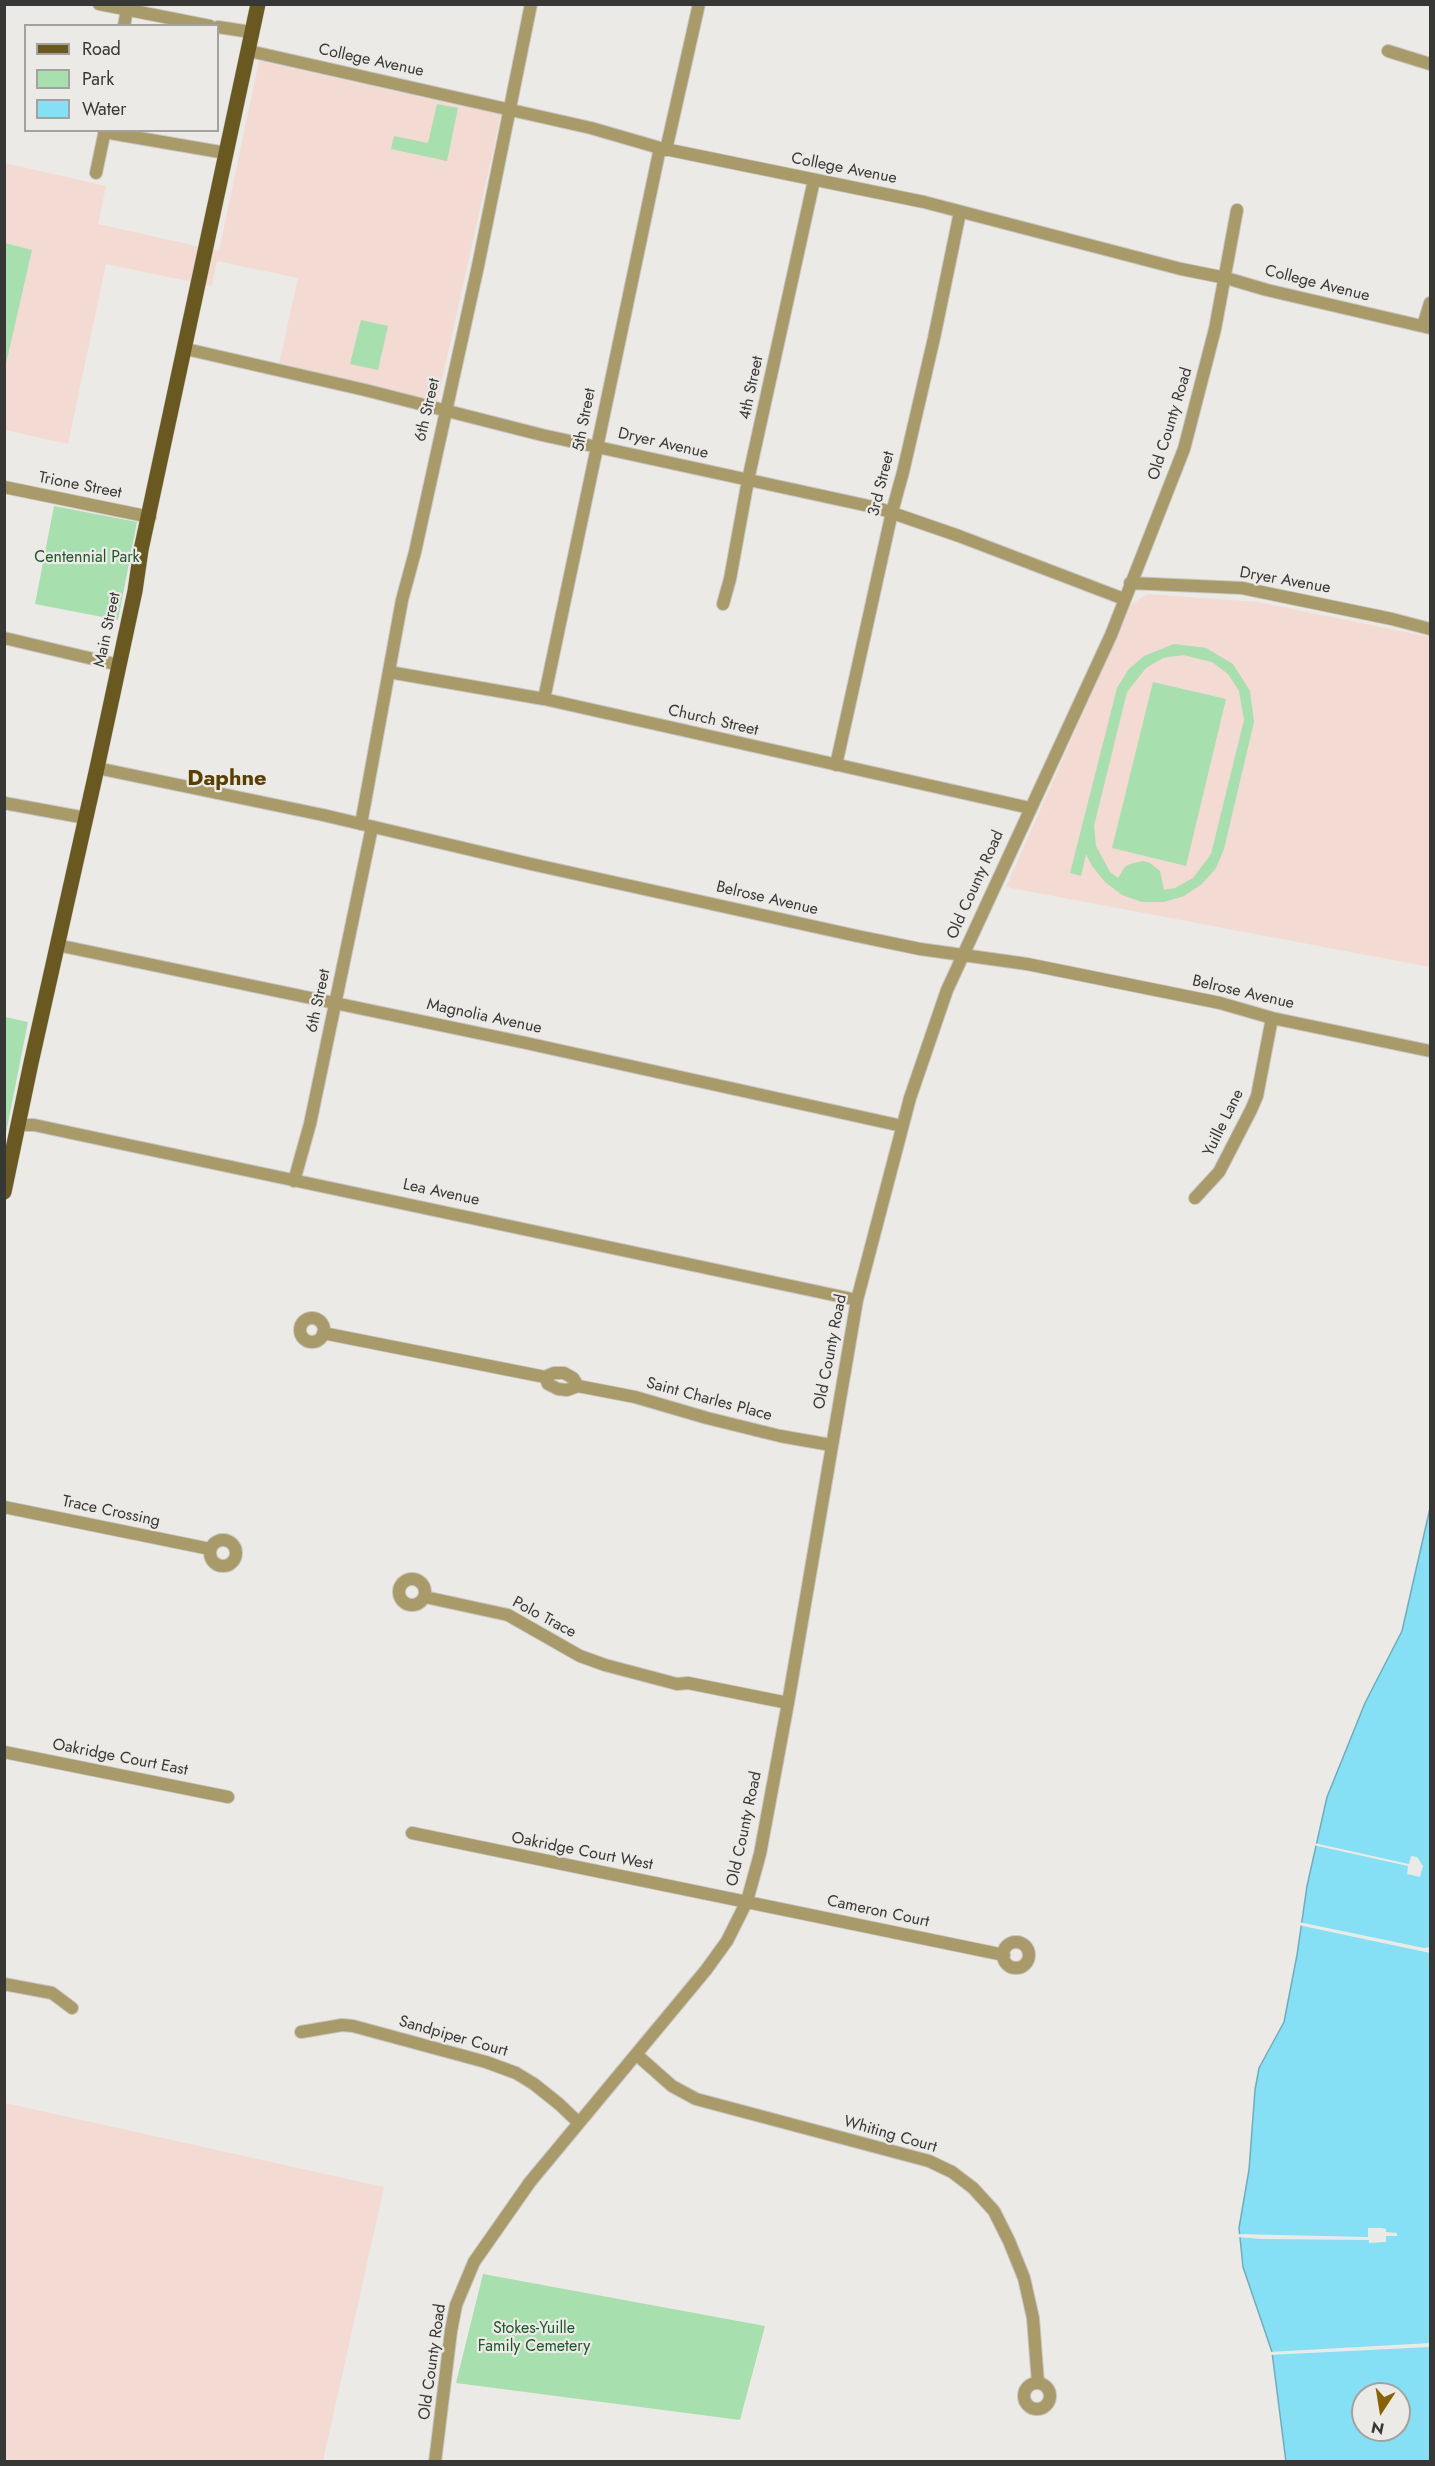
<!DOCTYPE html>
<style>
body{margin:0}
#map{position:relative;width:1435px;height:2466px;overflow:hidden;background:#eceae6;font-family:Jost,sans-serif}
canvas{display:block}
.frame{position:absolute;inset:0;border:6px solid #373735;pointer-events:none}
.legend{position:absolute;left:24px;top:24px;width:195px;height:108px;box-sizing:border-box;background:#eceae6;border:2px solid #a4a29f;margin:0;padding:8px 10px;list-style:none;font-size:18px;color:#373735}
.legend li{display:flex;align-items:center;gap:12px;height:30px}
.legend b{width:30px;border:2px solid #a4a29f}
.north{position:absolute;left:1351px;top:2382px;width:60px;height:60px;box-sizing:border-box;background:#eceae6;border:2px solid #a4a29f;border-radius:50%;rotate:192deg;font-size:16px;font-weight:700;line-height:24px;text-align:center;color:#373735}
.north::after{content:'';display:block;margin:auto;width:21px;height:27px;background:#896301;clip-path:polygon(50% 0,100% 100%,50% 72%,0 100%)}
</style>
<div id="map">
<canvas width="1435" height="2466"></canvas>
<div class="frame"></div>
<ul class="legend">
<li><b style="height:8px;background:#695820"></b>Road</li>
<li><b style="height:16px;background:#a8dfaf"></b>Park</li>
<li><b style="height:16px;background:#85dff5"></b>Water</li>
</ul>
<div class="north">N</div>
</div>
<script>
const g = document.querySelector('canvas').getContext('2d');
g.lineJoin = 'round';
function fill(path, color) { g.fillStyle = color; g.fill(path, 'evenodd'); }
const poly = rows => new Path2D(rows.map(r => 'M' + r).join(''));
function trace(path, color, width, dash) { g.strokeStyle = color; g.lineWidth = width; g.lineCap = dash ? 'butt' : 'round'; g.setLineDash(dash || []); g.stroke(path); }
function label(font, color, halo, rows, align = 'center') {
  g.font = font + ' Jost,sans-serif'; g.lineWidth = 4.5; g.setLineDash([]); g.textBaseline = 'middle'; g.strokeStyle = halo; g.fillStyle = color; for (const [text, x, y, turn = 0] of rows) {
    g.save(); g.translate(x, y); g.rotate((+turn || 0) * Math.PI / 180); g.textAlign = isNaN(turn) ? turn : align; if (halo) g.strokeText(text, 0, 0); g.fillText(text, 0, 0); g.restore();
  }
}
const education = poly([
 [259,61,501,115,437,402,279,364,298,278,217,261,212,286,106,264,68,444,5,430,5,163,106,186,98,224,219,251],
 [1147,594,1258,602,1430,637,1430,967,1006,887,1131,605],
 [5,2103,384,2187,323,2461,5,2461]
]);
const green = poly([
 [437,104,458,108,447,161,391,149,394,136,428,143],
 [5,243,32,250,5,368,4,243],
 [361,320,388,326,378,370,350,364],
 [54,506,137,522,118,620,35,604],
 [1174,644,1206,648,1233,664,1250,691,1254,722,1224,849,1216,868,1202,884,1184,896,1164,902,1142,902,1122,895,1105,882,1092,866,1086,854,1081,876,1070,873,1117,688,1128,670,1144,656],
 [1183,655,1212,662,1228,674,1239,691,1244,720,1211,854,1193,878,1175,888,1164,890,1160,871,1150,863,1143,861,1130,864,1125,867,1118,878,1110,872,1096,846,1094,826,1127,692,1146,668,1163,658],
 [1153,682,1226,699,1186,866,1112,848],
 [5,1017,28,1022,5,1138,4,1017],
 [483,2274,765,2326,740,2420,456,2383]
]);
const water = poly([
 [1430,1508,1430,2461,1286,2462,1272,2352,1243,2267,1239,2228,1249,2170,1255,2090,1259,2068,1284,2022,1297,1955,1307,1886,1327,1797,1365,1703,1402,1631,1430,1508],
 [1363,2394,1399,2394,1399,2430,1363,2430,1363,2394]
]);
const pier = poly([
 [1314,1843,1409,1864,1411,1856,1417,1857,1423,1866,1420,1877,1407,1874,1408,1866,1313,1845],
 [1299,1922,1424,1948,1430,1947,1430,1953,1298,1925],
 [1368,2228,1382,2228,1386,2229,1386,2232,1397,2233,1397,2236,1386,2236,1386,2242,1369,2243,1369,2240,1261,2239,1237,2237,1236,2234,1368,2237],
 [1430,2343,1430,2347,1269,2355,1269,2352]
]);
const minor = poly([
 [99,4,210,26],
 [124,26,127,9],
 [218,27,251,32],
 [249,51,591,128,660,148,924,202,1181,269,1226,278,1267,290,1430,328],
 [1388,51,1430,64],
 [104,132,226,153],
 [666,150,699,4],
 [96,173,105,130],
 [1423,326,1430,303],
 [186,349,365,390,542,435,878,508,959,536,1124,599],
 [4,487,150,517],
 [1130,583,1242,588,1392,619,1430,629],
 [723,604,730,579,748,480,814,180],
 [4,638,119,665],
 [389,672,544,699,1030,808],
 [544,699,660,148],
 [836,765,892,512,903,472,934,338,960,212],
 [97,768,323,815,531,864,857,936,920,949,1027,964,1220,1003,1272,1018,1430,1051],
 [4,803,86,818],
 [361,824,402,600,415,552,478,266,531,4],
 [57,945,526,1043,902,1126],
 [18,1125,34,1125,857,1300],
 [294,1181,310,1124,372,827],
 [1195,1198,1219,1172,1251,1110,1257,1096,1272,1018],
 '300 1330a12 12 0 1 1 24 0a12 12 0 1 1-24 0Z',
 [323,1333,545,1377,554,1373,564,1373,573,1378,578,1386,635,1397,707,1418,780,1436,831,1445],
 [545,1377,548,1384,558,1389,567,1390,578,1386],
 [4,1507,210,1549],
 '210 1553a13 13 0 1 1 26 0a13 13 0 1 1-26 0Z',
 '399 1592a13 13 0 1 1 26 0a13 13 0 1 1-26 0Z',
 [425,1597,508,1615,580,1656,605,1665,677,1684,688,1683,788,1703],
 [4,1752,228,1797],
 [412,1833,1004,1955],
 '1003 1955a13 13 0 1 1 26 0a13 13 0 1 1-26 0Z',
 [4,1984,52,1993,72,2008],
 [301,2032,342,2025,353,2026,486,2062,516,2073,534,2084,559,2104,579,2123],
 [637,2055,672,2086,696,2099,929,2161,952,2172,973,2188,994,2211,1009,2241,1024,2278,1033,2318,1038,2383],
 '1024 2396a13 13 0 1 1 26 0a13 13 0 1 1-26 0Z',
 [435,2462,451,2331,456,2305,474,2262,530,2182,706,1970,727,1941,747,1901,760,1854,788,1703,857,1300,910,1098,947,990,1111,635,1184,449,1215,329,1237,210]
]);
const major = poly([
 [4,1192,31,1063,97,768,135,591,141,550,258,4]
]);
const streetNames = [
 ["College Avenue",371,61,12],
 ["College Avenue",844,169,11],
 ["College Avenue",1317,284,14],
 ["4th Street",752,388,-78],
 ["6th Street",428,410,-77],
 ["5th Street",585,420,-79],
 ["Old County Road",1171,424,-73],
 ["Dryer Avenue",663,444,13],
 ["3rd Street",882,484,-76],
 ["Trione Street",80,486,11],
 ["Dryer Avenue",1285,581,10],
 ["Main Street",108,630,-78],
 ["Church Street",713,721,13],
 ["Old County Road",976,885,-66],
 ["Belrose Avenue",767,899,13],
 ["Belrose Avenue",1243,993,13],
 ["6th Street",319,1001,-78],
 ["Magnolia Avenue",484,1017,12],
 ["Yuille Lane",1224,1123,-64],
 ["Lea Avenue",441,1193,12],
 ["Old County Road",831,1352,-79],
 ["Saint Charles Place",709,1400,15],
 ["Trace Crossing",111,1512,12],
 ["Polo Trace",544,1618,28],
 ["Oakridge Court East",120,1758,11],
 ["Old County Road",745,1829,-78],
 ["Oakridge Court West",582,1852,11],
 ["Cameron Court",878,1912,12],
 ["Sandpiper Court",453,2037,16],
 ["Whiting Court",890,2135,16],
 ["Old County Road",433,2362,-82]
];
const parkNames = [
 ["Centennial Park",87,558],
 ["Stokes-Yuille",534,2329],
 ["Family Cemetery",534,2347]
];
const districtNames = [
 ["Daphne",227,780]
];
fill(education, '#f3dad2');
fill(green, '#a8dfaf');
fill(water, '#85dff5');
trace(water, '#6eadbb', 1.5);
fill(pier, '#eceae6');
trace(minor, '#c8c6c3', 14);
trace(major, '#c8c6c3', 16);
trace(minor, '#a99a69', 12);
trace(major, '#695820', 15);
label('16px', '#373735', '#eceae6', streetNames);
label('16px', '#1b5729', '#eceae6', parkNames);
label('bold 22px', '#5a4000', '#eceae6', districtNames);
</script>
